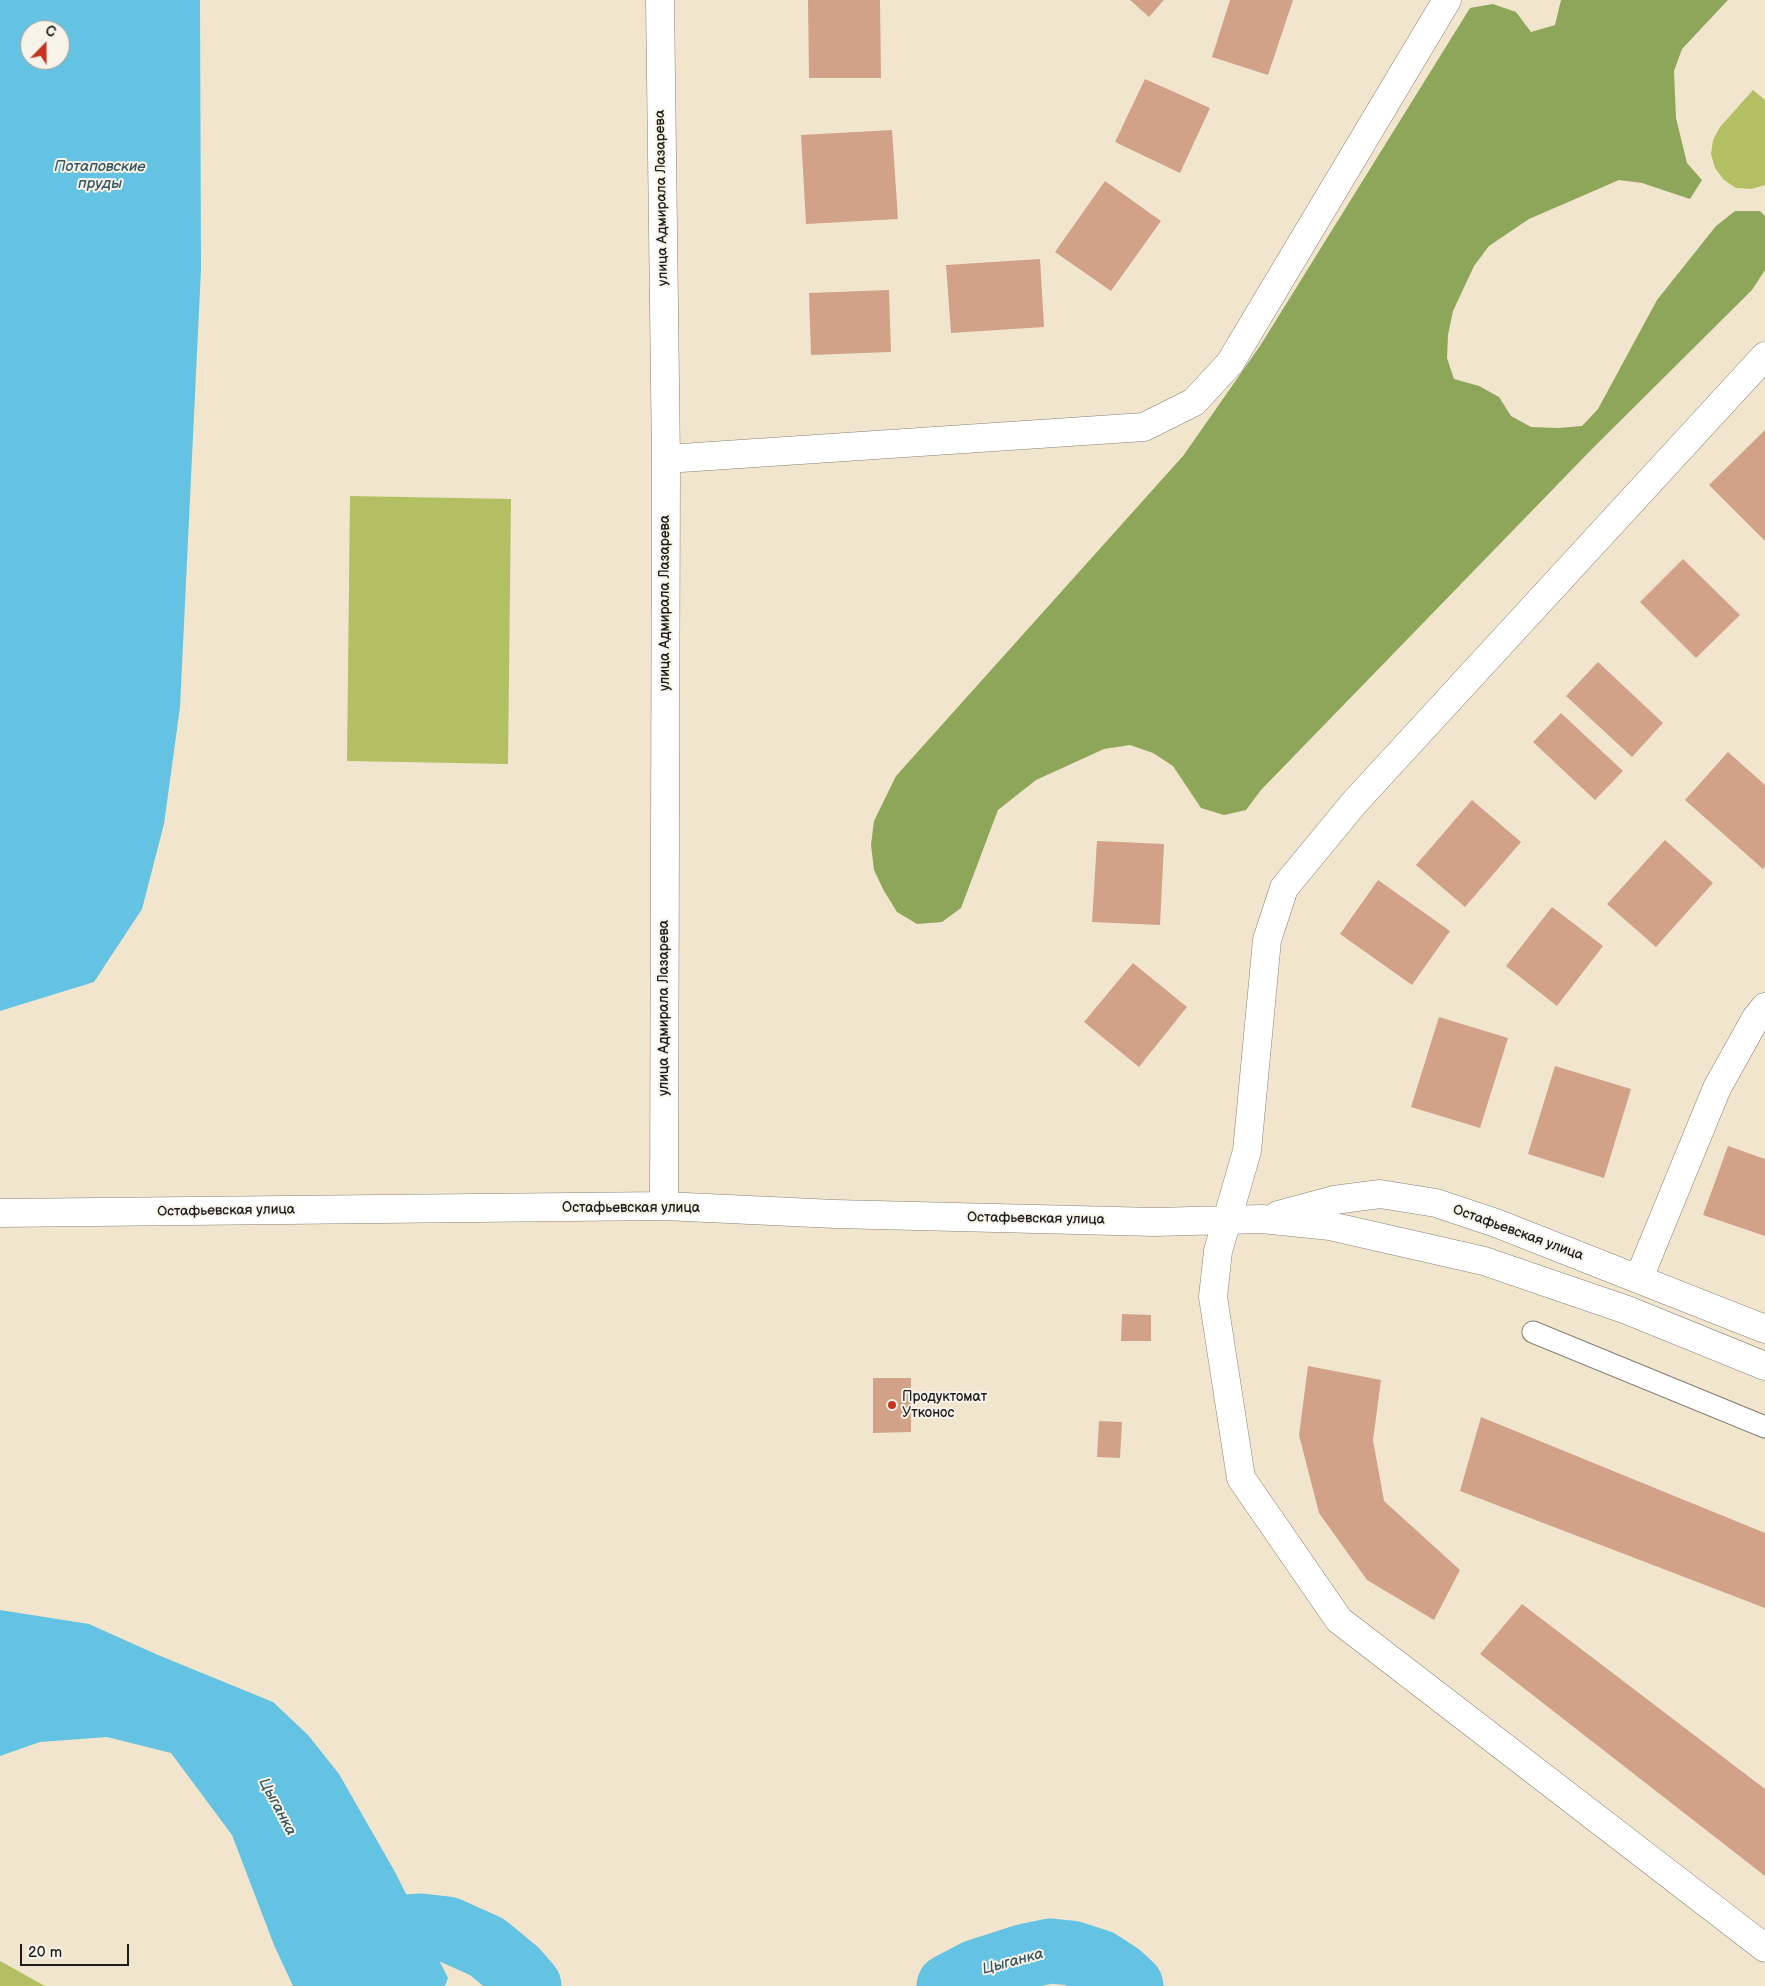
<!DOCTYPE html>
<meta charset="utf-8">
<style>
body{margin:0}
#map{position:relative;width:1765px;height:1986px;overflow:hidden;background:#f1e6cd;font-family:"Balsamiq Sans",sans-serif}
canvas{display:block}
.north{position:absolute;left:20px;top:20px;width:50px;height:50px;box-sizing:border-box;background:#f7f3e8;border:1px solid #9f9d96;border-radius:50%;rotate:22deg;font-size:14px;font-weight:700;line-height:20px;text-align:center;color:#1c1c1c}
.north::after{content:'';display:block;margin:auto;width:18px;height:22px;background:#c8321e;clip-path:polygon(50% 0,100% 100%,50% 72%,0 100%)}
.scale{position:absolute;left:20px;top:1944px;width:109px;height:22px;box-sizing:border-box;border:2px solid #1c1c1c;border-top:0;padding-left:6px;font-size:15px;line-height:18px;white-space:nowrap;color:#1c1c1c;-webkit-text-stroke:4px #f7f3e8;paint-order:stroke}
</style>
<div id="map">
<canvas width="1765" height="1986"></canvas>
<div class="north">С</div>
<div class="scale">20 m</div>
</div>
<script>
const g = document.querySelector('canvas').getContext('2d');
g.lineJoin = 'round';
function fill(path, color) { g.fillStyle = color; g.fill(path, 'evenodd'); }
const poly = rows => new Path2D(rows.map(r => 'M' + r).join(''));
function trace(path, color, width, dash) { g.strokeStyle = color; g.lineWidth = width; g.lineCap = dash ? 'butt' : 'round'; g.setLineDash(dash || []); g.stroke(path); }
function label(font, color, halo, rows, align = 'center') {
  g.font = font + ' "Balsamiq Sans",sans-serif'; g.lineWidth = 4; g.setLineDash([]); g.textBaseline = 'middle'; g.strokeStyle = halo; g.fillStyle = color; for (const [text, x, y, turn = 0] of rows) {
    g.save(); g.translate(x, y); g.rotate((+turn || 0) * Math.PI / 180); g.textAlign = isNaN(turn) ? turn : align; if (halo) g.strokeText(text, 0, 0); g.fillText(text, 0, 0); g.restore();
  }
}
const green = poly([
 [1753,90,1765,100,1765,185,1751,189,1736,188,1724,180,1715,168,1711,154,1713,140,1720,127],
 [350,496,511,499,508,764,347,761],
 [0,1961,45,1986,0,1986]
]);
const forest = poly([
 [1561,0,1728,0,1682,49,1674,71,1676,118,1687,163,1702,180,1690,199,1642,183,1619,180,1529,219,1489,246,1474,266,1453,311,1448,335,1447,358,1454,379,1479,386,1499,397,1511,416,1531,427,1559,428,1582,426,1598,409,1657,300,1716,226,1735,211,1760,211,1765,216,1765,270,1752,290,1592,449,1261,790,1246,810,1224,815,1201,808,1173,766,1153,753,1130,745,1104,749,1036,780,998,810,961,908,942,922,917,924,897,912,884,891,874,870,871,845,874,821,896,776,1183,456,1260,346,1470,8,1493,4,1516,12,1531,32,1555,25]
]);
const water = poly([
 [0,0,200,0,201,269,180,707,164,824,142,909,94,982,0,1011],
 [30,30,60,30,60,60,30,60],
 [0,1610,89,1624,158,1655,273,1702,308,1735,339,1774,395,1872,448,1978,445,1986,293,1986,274,1945,232,1835,171,1753,107,1737,40,1742,0,1756]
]);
const river = poly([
 [331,1920,380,1929,421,1926,447,1929,487,1947,516,1971,529,1986],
 [949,1986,976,1972,1026,1956,1050,1951,1071,1953,1099,1962,1119,1975,1131,1986]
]);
const building = poly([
 [808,0,880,0,881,78,809,78],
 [1130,0,1164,0,1149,17],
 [1230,0,1293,0,1268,75,1212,57],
 [1145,79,1210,108,1180,173,1115,142],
 [892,130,898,219,806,224,801,135],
 [1105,181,1161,221,1111,291,1055,252],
 [1040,259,1044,327,951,333,946,265],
 [889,290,891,352,811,355,809,293],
 [1765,430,1765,541,1709,485],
 [1683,559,1740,615,1696,658,1640,602],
 [1598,662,1663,723,1632,757,1566,696],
 [1561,713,1623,771,1595,800,1533,742],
 [1728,752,1765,785,1765,866,1763,869,1685,800],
 [1472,800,1521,842,1465,907,1416,865],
 [1665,840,1713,883,1656,947,1607,904],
 [1097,841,1164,844,1160,925,1092,922],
 [1378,880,1450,931,1412,985,1340,934],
 [1552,907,1603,946,1557,1006,1506,966],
 [1133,963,1187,1007,1139,1067,1084,1022],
 [1439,1017,1508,1038,1480,1128,1411,1107],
 [1555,1066,1631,1089,1604,1178,1528,1154],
 [1728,1146,1765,1159,1765,1236,1703,1215],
 [1122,1314,1151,1315,1151,1341,1121,1341],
 [1308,1366,1381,1380,1373,1440,1384,1501,1460,1570,1434,1620,1367,1580,1319,1513,1299,1435],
 [873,1378,911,1378,911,1432,873,1433],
 [1481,1417,1765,1533,1765,1608,1460,1491],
 [1099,1421,1122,1422,1120,1458,1097,1457],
 [1522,1604,1765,1789,1765,1876,1480,1654]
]);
const lane = poly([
 [1533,1332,1765,1427]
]);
const street = poly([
 [660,0,666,459,664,1206],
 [1765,356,1354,803,1284,888,1267,940,1247,1151,1218,1251,1213,1297,1241,1478,1339,1620,1765,1948],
 [666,459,1144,427,1194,402,1230,363,1447,0],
 [0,1213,664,1206,835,1214,1156,1222,1262,1219,1330,1226,1484,1261,1627,1310,1765,1366],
 [1278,1215,1334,1200,1380,1194,1436,1203,1496,1223,1765,1329],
 [1639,1278,1717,1088,1756,1018,1765,1007]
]);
const markers = [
 [892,1405,5,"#c8321e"]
];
const streetNames = [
 ["улица Адмирала Лазарева",662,198,-91],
 ["улица Адмирала Лазарева",665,603,-90],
 ["улица Адмирала Лазарева",664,1008,-90],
 ["Остафьевская улица",631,1208],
 ["Остафьевская улица",226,1211,-1],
 ["Остафьевская улица",1036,1219,1],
 ["Остафьевская улица",1518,1233,20]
];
const poiNames = [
 ["Продуктомат",902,1397],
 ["Утконос",902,1413]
];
const waterNames = [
 ["Потаповские",100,167],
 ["пруды",100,184],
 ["Цыганка",277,1807,62],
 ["Цыганка",1013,1962,-15]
];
fill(green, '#b2c063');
fill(forest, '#8da659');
fill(water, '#64c2e2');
trace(river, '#64c2e2', 65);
fill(building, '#d1a287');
trace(lane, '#868174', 23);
trace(street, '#868174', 29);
trace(lane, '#fff', 21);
trace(street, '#fff', 28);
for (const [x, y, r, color] of markers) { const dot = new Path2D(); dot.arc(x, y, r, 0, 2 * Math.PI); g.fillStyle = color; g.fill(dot); trace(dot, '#f7f3e8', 2); }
label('14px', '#1c1c1c', '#f7f3e8', streetNames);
label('14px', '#1c1c1c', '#f7f3e8', poiNames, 'left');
label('italic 15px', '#355661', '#f7f3e8', waterNames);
</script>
